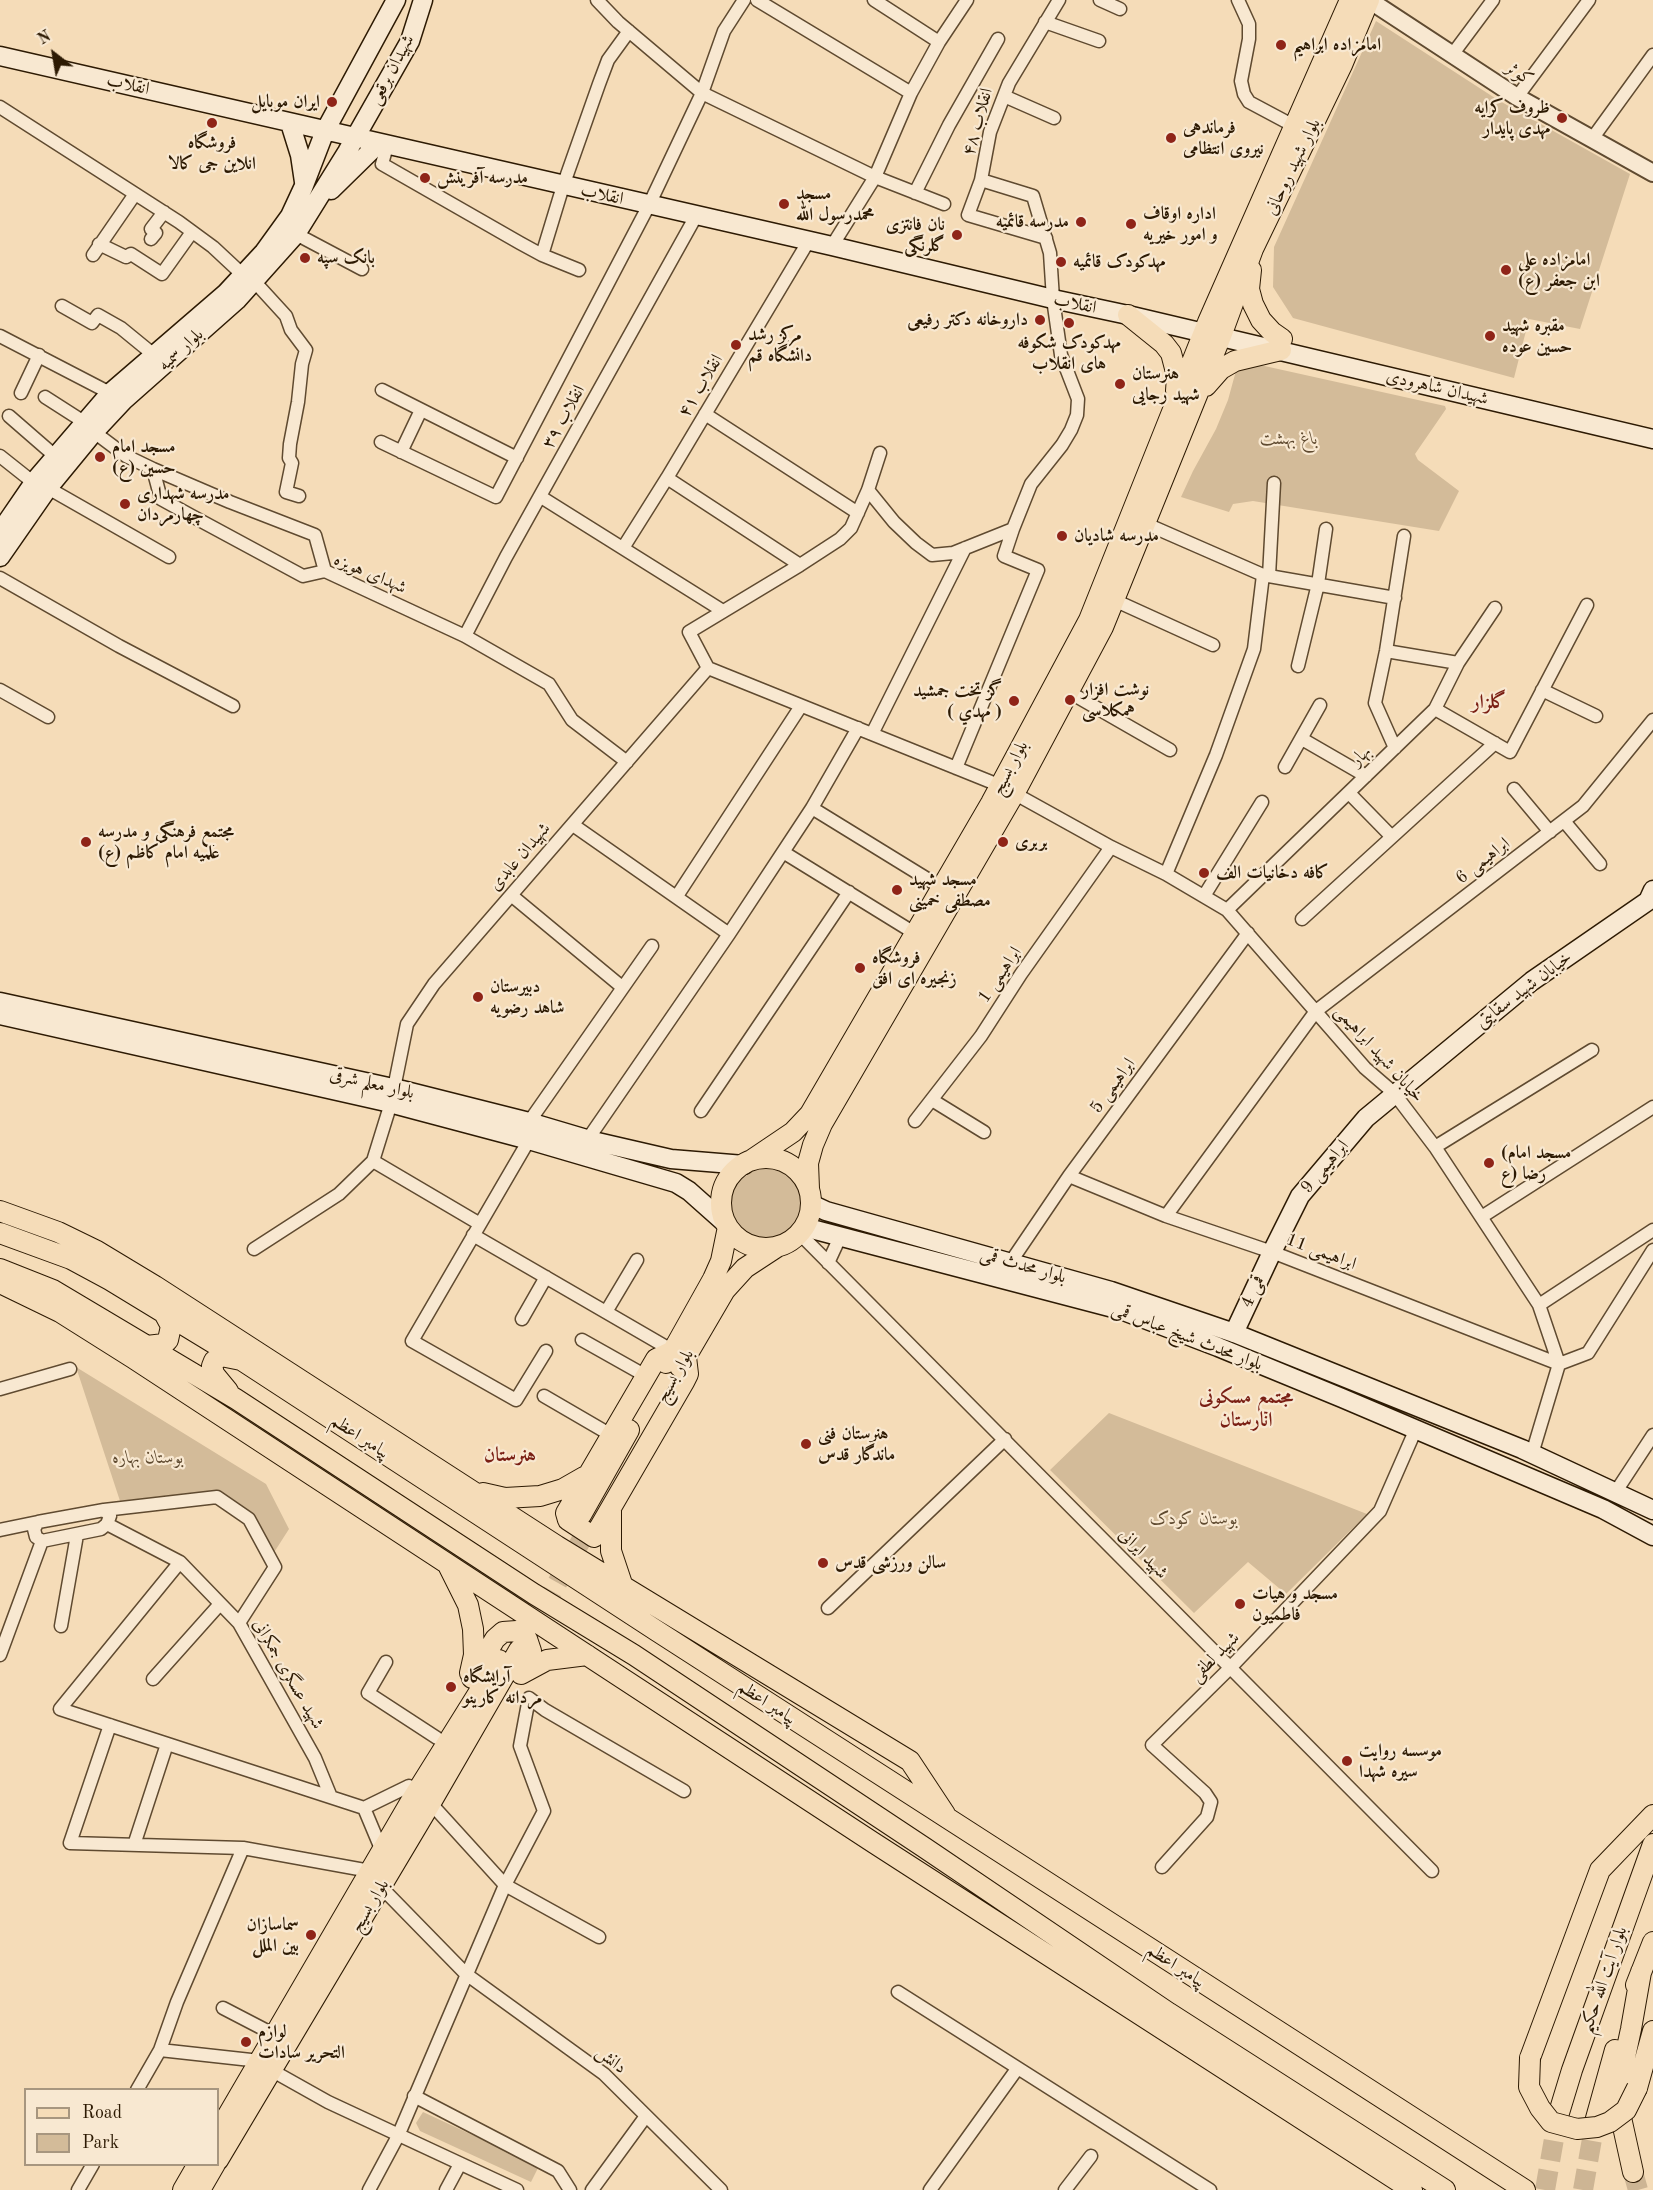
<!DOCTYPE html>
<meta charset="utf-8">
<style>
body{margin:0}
#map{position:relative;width:1653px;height:2190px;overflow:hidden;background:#f5dcb8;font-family:"Old Standard TT",serif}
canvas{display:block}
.legend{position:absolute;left:24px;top:2088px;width:195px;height:78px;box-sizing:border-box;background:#f8e8d1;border:2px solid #a7967f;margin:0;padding:8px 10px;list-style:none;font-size:18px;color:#2d1a03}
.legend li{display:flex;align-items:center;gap:12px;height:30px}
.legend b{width:30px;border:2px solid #a7967f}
.north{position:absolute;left:24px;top:24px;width:60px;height:60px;-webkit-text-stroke:4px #f8e8d1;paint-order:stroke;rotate:329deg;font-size:16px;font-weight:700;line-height:24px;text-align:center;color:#2d1a03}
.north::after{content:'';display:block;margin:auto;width:21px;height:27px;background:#2d1a03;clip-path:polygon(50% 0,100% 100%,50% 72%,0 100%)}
</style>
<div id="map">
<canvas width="1653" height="2190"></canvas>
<ul class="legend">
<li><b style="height:8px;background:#f5dcb8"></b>Road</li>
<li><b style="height:16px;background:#d3bb99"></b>Park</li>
</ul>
<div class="north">N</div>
</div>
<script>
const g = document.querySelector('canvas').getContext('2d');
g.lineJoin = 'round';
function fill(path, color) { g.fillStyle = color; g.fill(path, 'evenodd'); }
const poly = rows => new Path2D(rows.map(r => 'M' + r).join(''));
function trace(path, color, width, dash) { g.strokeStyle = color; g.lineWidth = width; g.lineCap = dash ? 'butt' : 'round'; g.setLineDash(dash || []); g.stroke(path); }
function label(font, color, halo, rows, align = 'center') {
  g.font = font + ' "Old Standard TT",Amiri,serif'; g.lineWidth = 4.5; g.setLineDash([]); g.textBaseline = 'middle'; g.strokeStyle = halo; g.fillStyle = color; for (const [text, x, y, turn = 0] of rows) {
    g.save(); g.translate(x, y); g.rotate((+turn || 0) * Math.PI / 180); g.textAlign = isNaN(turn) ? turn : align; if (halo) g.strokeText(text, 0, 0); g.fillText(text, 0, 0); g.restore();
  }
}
const green = poly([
 [1376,21,1498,100,1630,174,1580,329,1529,319,1514,378,1293,318,1273,287,1274,247],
 [1251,363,1445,406,1446,409,1415,454,1418,460,1459,491,1439,531,1253,501,1233,504,1229,512,1181,497,1193,471,1216,429,1228,400,1237,367],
 '728 1204a38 38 0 1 1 76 0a38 38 0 1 1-76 0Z',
 [76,1367,266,1484,289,1529,273,1554,254,1514,218,1490,120,1501],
 [1109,1413,1367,1514,1286,1594,1248,1562,1194,1613,1050,1470],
 [423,2112,539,2166,531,2182,420,2131,416,2123]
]);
const primaryTunnel = poly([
 [528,1635,592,1521],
 [1633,2172,1638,2190],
 [1545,2190,1558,2116],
 [1583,2190,1595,2122]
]);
const minor = poly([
 [597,0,618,22,702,93,875,177,944,204],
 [757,0,911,93],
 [874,0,939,42],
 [1100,0,1120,9],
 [1238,0,1249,24,1249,39,1241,81,1244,94,1249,102,1294,126],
 [1045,22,1099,41],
 [1452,55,1493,0],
 [1004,96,1054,118],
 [1517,97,1589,0],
 [0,107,179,222,213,247,243,275],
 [1592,139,1653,55],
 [387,146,382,164,520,243,542,255,579,270],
 [981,180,968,215,1046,238],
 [915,193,949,125,998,39],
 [296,234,362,269],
 [151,239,156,233,151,229,164,212],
 [99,244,126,257,131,254,162,274,192,232],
 [832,246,875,177,911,93,939,42,967,0],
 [93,255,135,194],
 [542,255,563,186,599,84,608,60,629,31],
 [254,281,286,316,291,330,306,350,302,364,298,402,290,444,289,458,292,463,286,492,299,496],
 [62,306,92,323,98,315,121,328,154,355],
 [0,336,110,393],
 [382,390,517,458],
 [21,393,39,355],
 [45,397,84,422],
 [705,414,858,513],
 [9,416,55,456],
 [94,432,126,456,153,469,230,502,315,535,325,571],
 [381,442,496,497,649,205,702,93,724,31,744,0],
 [401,452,421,410],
 [0,456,34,483],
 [153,469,161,499,190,515,303,576,325,571,465,636,549,684,572,720,627,762],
 [667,478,800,565],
 [48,488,169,557],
 [868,490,894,522,916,543,932,555,953,553,1013,529],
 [541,497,723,611],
 [1144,523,1263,575,1395,598],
 [623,548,667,478,808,242],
 [1269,576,1274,483],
 [0,578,119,646,233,706],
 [1114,600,1213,645],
 [465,636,506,557,696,216],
 [1386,651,1458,663],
 [1298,666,1318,584,1326,529],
 [708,668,1001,786,1111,847,1166,874,1227,910,1365,1068,1394,1093,1435,1147,1539,1305,1559,1364,1532,1454],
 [708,668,689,632,800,565,840,539,851,528,868,490,880,453],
 [0,690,48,717],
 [1542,690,1596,716],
 [1069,692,1170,750],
 [1435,709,1510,752,1587,605],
 [872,734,965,548],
 [1302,739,1366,776],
 [1395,748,1375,703,1386,651,1404,536],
 [1285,767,1320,705],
 [956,768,1038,570,1004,556,1013,529,1031,484,1062,445,1071,430,1077,415,1078,399,1061,355,1053,299,1050,253,1033,196,981,180,990,132,1009,83,1059,0],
 [1514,789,1550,832],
 [1349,793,1392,837],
 [812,808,942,888],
 [1564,821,1600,864],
 [573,825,729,934],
 [783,852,916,934],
 [1166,874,1216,755,1254,649,1263,575],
 [511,895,622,987],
 [677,896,801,706],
 [1204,896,1262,802],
 [1227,910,1435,709,1458,663,1495,608],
 [1302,919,1495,743],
 [932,1100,984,1132],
 [701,1111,849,892],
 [915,1121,981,1036,1021,974,1111,847],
 [529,1122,652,946],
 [588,1139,729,934,812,808,858,728],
 [529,1140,412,1341,516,1400,546,1351],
 [1435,1147,1592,1050],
 [373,1161,480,1224],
 [1069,1176,1166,1216,1272,1252,1559,1364,1588,1353,1653,1250],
 [1166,1216,1316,1011,1583,806,1653,720],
 [1483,1216,1653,1107],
 [799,1233,1432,1871],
 [473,1235,673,1351],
 [254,1249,339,1194,373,1161,391,1103,407,1024,434,984,708,668],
 [828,1263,840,1237],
 [1010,1263,1069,1176,1248,933],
 [1539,1305,1653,1230],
 [606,1312,637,1260],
 [522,1319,546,1277],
 [582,1340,646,1376],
 [0,1389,70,1369],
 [544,1396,611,1435],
 [1615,1493,1653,1435],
 [104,1510,217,1497,249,1519,275,1567,239,1623],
 [107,1524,180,1562,239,1623,315,1758,331,1797],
 [0,1530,38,1522,104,1510,110,1516,107,1524,101,1529,42,1541,36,1537,34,1529,38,1522],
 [180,1562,60,1709,364,1808],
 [828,1608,1005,1439],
 [61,1626,77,1535],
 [0,1655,42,1541],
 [386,1662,368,1693,437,1738],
 [153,1679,220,1604],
 [110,1725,70,1843,243,1848,370,1871],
 [364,1808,409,1786],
 [364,1808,382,1851],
 [435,1808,505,1885,599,1937],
 [134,1845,167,1744],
 [1162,1867,1207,1817,1211,1802,1205,1793,1152,1745,1230,1668,1380,1511,1415,1431],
 [381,1887,466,1974,604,2074,721,2190],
 [898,1992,1210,2190],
 [223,2008,275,2035],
 [160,2050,260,2061],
 [271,2070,328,2102,517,2190],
 [137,2090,160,2050,177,2002,243,1848],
 [414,2096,558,2171,570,2190],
 [78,2190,93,2164],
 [369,2190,398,2136,505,1885,544,1811,520,1746,529,1698,545,1710,684,1791],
 [446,2190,460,2164],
 [592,2190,646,2116],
 [930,2190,1017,2069],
 [1065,2190,1091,2156]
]);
const tertiary = poly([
 [1369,0,1517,97,1653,173]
]);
const secondary = poly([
 [0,56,832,246,1053,299,1128,315,1653,439],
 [290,123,300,155,304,182],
 [331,190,378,144],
 [0,532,37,478,110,393,226,293,264,252,290,216,303,188,325,131,396,0],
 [0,557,48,488,94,432,123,401,237,300,296,234,347,152,410,41,423,0],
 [0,1002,402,1090,529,1122,593,1141,671,1159,744,1165],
 [0,1015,386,1102,529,1140,676,1183,689,1191,725,1223],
 [811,1204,826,1211,1111,1291,1234,1333,1522,1449,1653,1510],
 [804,1227,1121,1310,1218,1347,1342,1398,1603,1509,1653,1536],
 [1234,1333,1272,1252,1300,1196,1366,1118,1532,981,1648,901,1653,890]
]);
const primary = poly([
 [1251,270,1249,289,1253,304,1261,320,1272,332,1282,339],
 [1128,315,1164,344,1171,353,1177,376,1176,391],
 [1206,386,1221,369,1235,361,1281,350],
 '721 1203a45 45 0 1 1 90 0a45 45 0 1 1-90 0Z',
 [750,1161,793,1132,810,1114,991,803,1089,620,1208,322,1350,0],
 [809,1189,808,1163,813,1145,822,1124,1014,794,1103,627,1221,336,1253,249,1342,65,1369,0],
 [0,1211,58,1232,97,1251,155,1286,557,1546,910,1761,945,1814],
 [0,1233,71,1259,110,1280,243,1361,657,1631,1525,2190],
 [0,1269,53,1290,236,1399,534,1594,634,1655,925,1848,1169,2013,1445,2190],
 [0,1283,60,1312,133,1358,874,1843,1412,2190],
 [147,1346,164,1344,168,1340,171,1326,164,1313],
 [673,1351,656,1359,566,1513,568,1520,594,1537,684,1382,688,1374,686,1357],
 [666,1363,713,1279,721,1261,728,1227],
 [680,1367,725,1290,745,1268,777,1247],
 [228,1391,214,1374,212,1366,214,1361,221,1356,241,1360],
 [483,1493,505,1498,540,1496,563,1489,584,1477],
 [611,1511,611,1551,623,1587],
 [581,1515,629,1430],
 [449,1567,468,1605,473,1629,474,1655,470,1673],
 [521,1674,547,1660,587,1655],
 [472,1678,495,1639,503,1632,517,1631,527,1639,531,1651,525,1663],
 [1636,1985,1653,1942],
 [1530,2058,1600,1870,1653,1815],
 [1637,2088,1653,2031],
 [1558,2116,1572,2070,1653,1844],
 [1595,2122,1615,2050],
 [218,2132,411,1801,499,1660],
 [218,2160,426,1811,519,1650],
 [1633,2172,1618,2104,1619,2085,1631,2029,1641,1972],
 [183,2190,198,2164],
 [200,2190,215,2164]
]);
const primaryBridge = poly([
 [1530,2058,1529,2087,1540,2108,1551,2122,1577,2129,1597,2127,1610,2122,1626,2110,1637,2088]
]);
const markers = [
 [1281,45,6,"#8f2418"],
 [332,102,6,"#8f2418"],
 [1562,118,6,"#8f2418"],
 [212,123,6,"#8f2418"],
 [1171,138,6,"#8f2418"],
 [425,178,6,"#8f2418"],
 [784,204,6,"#8f2418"],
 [1081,222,6,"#8f2418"],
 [1131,224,6,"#8f2418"],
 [957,235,6,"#8f2418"],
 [305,258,6,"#8f2418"],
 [1061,262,6,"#8f2418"],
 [1506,270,6,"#8f2418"],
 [1040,320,6,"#8f2418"],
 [1069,323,6,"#8f2418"],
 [1490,336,6,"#8f2418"],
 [736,345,6,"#8f2418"],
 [1120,384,6,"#8f2418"],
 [100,457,6,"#8f2418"],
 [125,504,6,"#8f2418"],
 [1062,536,6,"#8f2418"],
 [1070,700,6,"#8f2418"],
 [1014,701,6,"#8f2418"],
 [86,842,6,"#8f2418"],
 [1003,842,6,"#8f2418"],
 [1204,873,6,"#8f2418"],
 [897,890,6,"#8f2418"],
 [860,968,6,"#8f2418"],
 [478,997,6,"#8f2418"],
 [1489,1163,6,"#8f2418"],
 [806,1444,6,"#8f2418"],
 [823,1563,6,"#8f2418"],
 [1240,1604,6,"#8f2418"],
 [451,1687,6,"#8f2418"],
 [1347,1761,6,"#8f2418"],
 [311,1935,6,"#8f2418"],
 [246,2042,6,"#8f2418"]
];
const poiNames = [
 ["امامزاده ابراهیم",1293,45],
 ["ایران موبایل",320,102,"right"],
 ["ظروف کرایه",1550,108,"right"],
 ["مهدی پایدار",1550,129,"right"],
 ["فرماندهی",1183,128],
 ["نیروی انتظامی",1183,149],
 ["فروشگاه",212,143,"center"],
 ["انلاین جی کالا",212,164,"center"],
 ["مدرسه آفرینش",437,178],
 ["مسجد",796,194],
 ["محمدرسول الله",796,215],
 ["اداره اوقاف",1143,214],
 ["و امور خیریه",1143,235],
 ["مدرسه قائمیه",1069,222,"right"],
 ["نان فانتزی",945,225,"right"],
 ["گلرنگی",945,246,"right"],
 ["بانک سپه",317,258],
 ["امامزاده علی‌",1518,260],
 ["ابن جعفر (ع)",1518,281],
 ["مهدکودک قائمیه",1073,262],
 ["داروخانه دکتر رفیعی",1028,320,"right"],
 ["مقبره شهید",1502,326],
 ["حسین عوده",1502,347],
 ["مرکز رشد",748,335],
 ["دانشگاه قم",748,356],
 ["مهدکودک شکوفه",1069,343,"center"],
 ["های انقلاب",1069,364,"center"],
 ["هنرستان",1132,374],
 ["شهید رجایی",1132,395],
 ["مسجد امام",112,447],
 ["حسین (ع)",112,468],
 ["مدرسه شهداری",137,494],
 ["چهارمردان",137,515],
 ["مدرسه شادیان",1074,536],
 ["نوشت افزار",1082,690],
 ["همکلاسی",1082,711],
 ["گز تخت جمشيد",1002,691,"right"],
 ["( مهدي )",1002,712,"right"],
 ["مجتمع فرهنگی و مدرسه",98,832],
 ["علمیه امام کاظم (ع)",98,853],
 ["بربری",1015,842],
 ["کافه دخانیات الف",1216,873],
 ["مسجد شهید",909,880],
 ["مصطفی خمینی",909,901],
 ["فروشگاه",872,958],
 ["زنجیره ای افق",872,979],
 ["دبیرستان",490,987],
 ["شاهد رضویه",490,1008],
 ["(مسجد امام",1501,1153],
 ["رضا (ع",1501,1174],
 ["هنرستان فنی",818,1434],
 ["ماندگار قدس",818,1455],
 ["سالن ورزشی قدس",835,1563],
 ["مسجد و هیات",1252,1594],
 ["فاطمیون",1252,1615],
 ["آرایشگاه",463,1677],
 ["مردانه کارینو",463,1698],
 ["موسسه روایت",1359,1751],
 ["سیره شهدا",1359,1772],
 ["سماسازان",299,1925,"right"],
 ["بین الملل",299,1946,"right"],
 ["لوازم",258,2032],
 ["التحریر سادات",258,2053]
];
const streetNames = [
 ["شهیدان برقعی",392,70,-62],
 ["کوثر",1519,74,32],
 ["انقلاب",128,85,13],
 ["انقلاب ۴۸",978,122,-74],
 ["بلوار شهید روحانی",1293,167,-64],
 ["انقلاب",602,195,13],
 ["انقلاب",1075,304,12],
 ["بلوار سمیه",181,350,-42],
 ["انقلاب ۴۱",701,386,-59],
 ["شهیدان شاهرودی",1437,388,13],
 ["انقلاب ۳۹",564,417,-61],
 ["شهدای هویزه",370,574,23],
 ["بهار",1361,756,-44],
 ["بلوار بسیج",1010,768,-62],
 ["شهیدان عابدی",520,857,-49],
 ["ابراهیمی 6",1483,861,-38],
 ["ابراهیمی 1",1000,975,-56],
 ["خیابان شهید سقایتی",1524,990,-37],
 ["خیابان شهید ابراهیمی",1379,1054,48],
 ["بلوار معلم شرقی",372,1084,13],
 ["ابراهیمی 5",1113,1086,-54],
 ["ابراهیمی 9",1325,1167,-50],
 ["ابراهیمی 11",1321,1252,21],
 ["بلوار محدث قمی",1023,1266,16],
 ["قمی 4",1253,1292,-65],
 ["بلوار محدث شیخ عباس قمی",1187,1337,21],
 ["بلوار بسیج",675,1376,-60],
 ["پیامبر اعظم",360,1437,33],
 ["شهید ایرانی",1143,1554,46],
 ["شهید لطفی",1215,1657,-45],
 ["شهید عسگری جمکرانی",288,1674,60],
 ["پیامبر اعظم",767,1703,33],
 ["بلوار بسیج",370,1906,-59],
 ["پیامبر اعظم",1176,1966,33],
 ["بلوار آیت الله حکیم",1604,1980,-71],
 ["دانش",611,2060,39]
];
const parkNames = [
 ["باغ بهشت",1289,439],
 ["بوستان بهاره",148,1458],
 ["بوستان کودک",1194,1519]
];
const neighbourhoodNames = [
 ["گلزار",1489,703],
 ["مجتمع مسکونی",1246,1398],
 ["انارستان",1246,1421],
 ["هنرستان",510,1456]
];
fill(green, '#d3bb99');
trace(primaryTunnel, '#cdb594', 20, [20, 10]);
trace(minor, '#5f4a30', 15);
trace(tertiary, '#5f4a30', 20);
trace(secondary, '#2d1a03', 21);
trace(primary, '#2d1a03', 22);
trace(minor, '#f8e8d1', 12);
trace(tertiary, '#f8e8d1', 16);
trace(secondary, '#f8e8d1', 18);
trace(primary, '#f5dcb8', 20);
trace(primaryBridge, '#2d1a03', 22, []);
trace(primaryBridge, '#f5dcb8', 20);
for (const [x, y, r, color] of markers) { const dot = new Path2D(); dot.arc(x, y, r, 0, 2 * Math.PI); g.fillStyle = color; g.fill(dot); trace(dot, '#f8e8d1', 2); }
label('bold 18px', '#2d1a03', '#f8e8d1', poiNames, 'left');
label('18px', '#2d1a03', '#f8e8d1', streetNames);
label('italic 18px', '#5f4a30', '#f8e8d1', parkNames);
label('bold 20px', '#7a1f14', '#f8e8d1', neighbourhoodNames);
</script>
